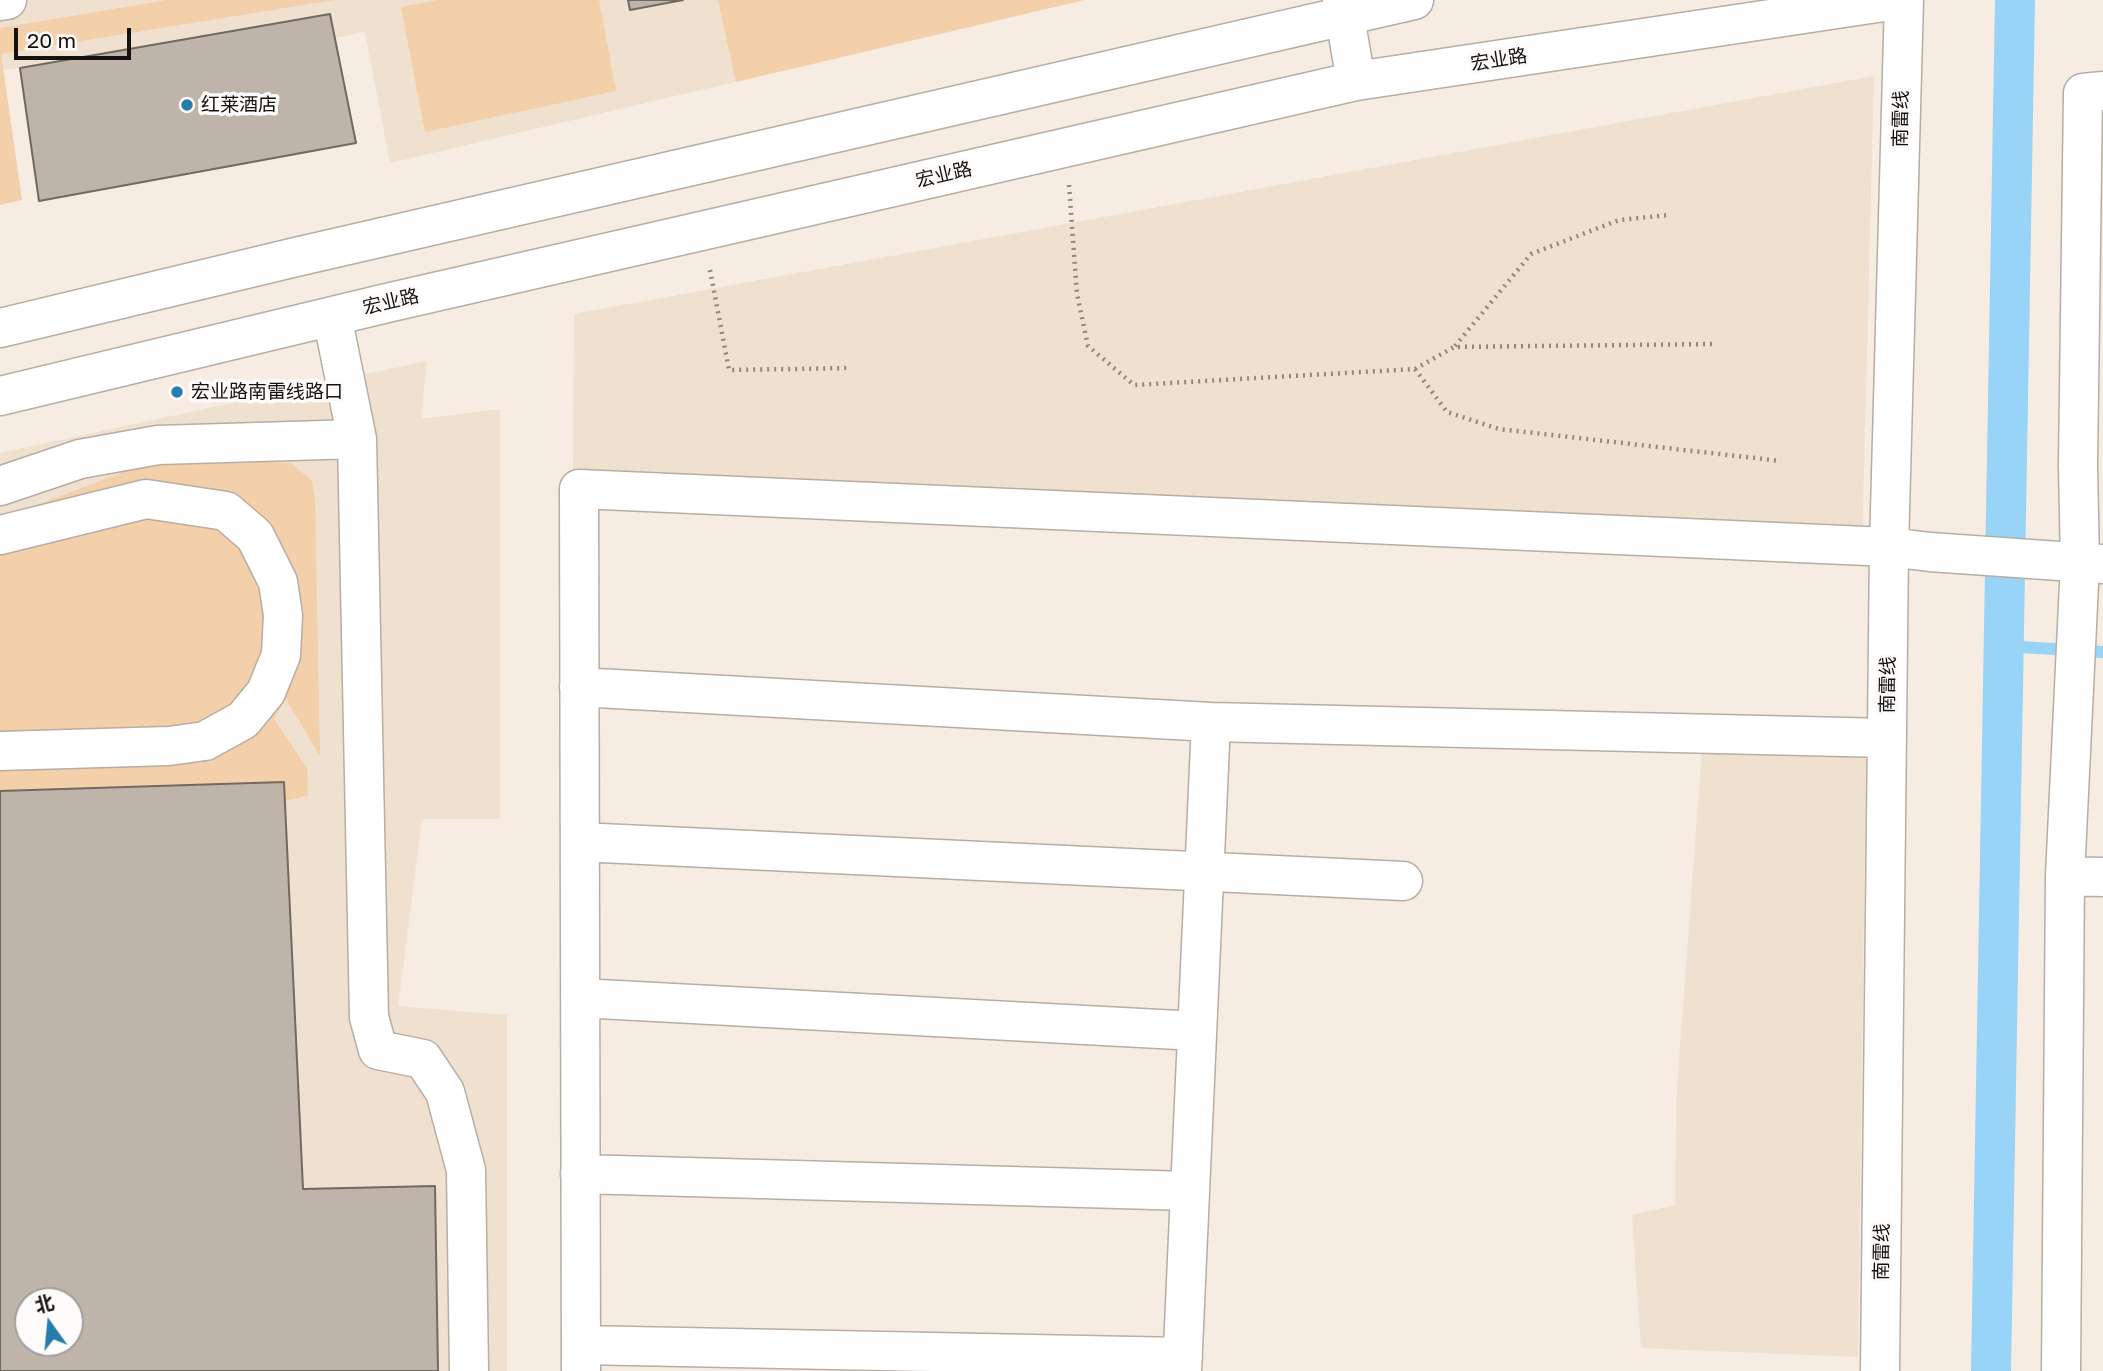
<!DOCTYPE html>
<meta charset="utf-8">
<style>
body{margin:0}
#map{position:relative;width:2103px;height:1371px;overflow:hidden;background:#f7ece2;font-family:"Golos Text","Noto Sans SC",sans-serif}
canvas{display:block}
.north{position:absolute;left:14px;top:1287px;width:70px;height:70px;box-sizing:border-box;background:#fdfbf9;border:2px solid #a09d9b;border-radius:50%;rotate:345deg;font-size:19px;font-weight:700;line-height:28px;text-align:center;color:#15110e}
.north::after{content:'';display:block;margin:auto;width:24px;height:32px;background:#267ead;clip-path:polygon(50% 0,100% 100%,50% 72%,0 100%)}
.scale{position:absolute;left:14px;top:28px;width:117px;height:32px;box-sizing:border-box;border:4px solid #15110e;border-top:0;padding-left:9px;font-size:21px;line-height:24px;white-space:nowrap;color:#15110e;-webkit-text-stroke:5px #fdfbf9;paint-order:stroke}
</style>
<div id="map">
<canvas width="2103" height="1371"></canvas>
<div class="north">北</div>
<div class="scale">20 m</div>
</div>
<script>
const g = document.querySelector('canvas').getContext('2d');
g.lineJoin = 'round';
function fill(path, color) { g.fillStyle = color; g.fill(path, 'evenodd'); }
const poly = rows => new Path2D(rows.map(r => 'M' + r).join(''));
function trace(path, color, width, dash) { g.strokeStyle = color; g.lineWidth = width; g.lineCap = dash ? 'butt' : 'round'; g.setLineDash(dash || []); g.stroke(path); }
function label(font, color, halo, rows, align = 'center') {
  g.font = font + ' "Golos Text","Noto Sans SC",sans-serif'; g.lineWidth = 7; g.setLineDash([]); g.textBaseline = 'middle'; g.strokeStyle = halo; g.fillStyle = color; for (const [text, x, y, turn = 0] of rows) {
    g.save(); g.translate(x, y); g.rotate((+turn || 0) * Math.PI / 180); g.textAlign = isNaN(turn) ? turn : align; if (halo) g.strokeText(text, 0, 0); g.fillText(text, 0, 0); g.restore();
  }
}
const built = poly([
 [0,0,1084,0,390,163,365,32,334,38,329,14,0,71],
 [1874,76,1862,546,573,474,574,314],
 [427,361,421,419,500,409,500,819,422,819,398,1006,507,1015,507,1371,0,1371,0,453],
 [28,1301,70,1301,70,1343,28,1343],
 [1702,750,1866,758,1858,1357,1641,1348,1632,1215,1675,1205,1677,1088]
]);
const green = poly([
 [167,0,334,0,1,54,22,200,0,205,0,28],
 [439,0,599,0,616,91,425,132,401,7],
 [718,0,1084,0,736,82],
 [169,458,291,463,312,481,315,500,320,756,286,699,274,719,307,768,308,796,284,801,283,782,0,791,0,519,145,464]
]);
const stream = poly([
 [2004,646,2103,652]
]);
const canal = poly([
 [1991,1371,2015,0]
]);
const building = poly([
 [628,0,683,0,630,10,628,0],
 [330,14,356,143,39,201,20,68,330,14],
 [284,782,303,1189,435,1186,438,1371,0,1371,0,791,284,782],
 [28,1301,70,1301,70,1343,28,1343,28,1301]
]);
const path = poly([
 [1069,185,1077,294,1088,346,1134,385,1415,369,1454,347,1712,344],
 [710,270,729,370,851,368],
 [1455,346,1531,254,1619,220,1669,215],
 [1415,369,1447,412,1499,429,1781,461]
]);
const minor = poly([
 [1342,0,1356,81],
 [0,1,7,0],
 [332,316,357,439,369,1017,378,1050,423,1059,445,1092,466,1170,469,1371],
 [0,328,296,257,1414,0],
 [0,396,387,303,1356,81,1897,0],
 [0,486,80,459,158,445,357,439],
 [0,535,146,499,226,511,255,536,278,582,283,615,281,655,266,692,243,720,205,741,169,746,0,751],
 [579,687,1211,722,1887,738],
 [580,842,1403,881],
 [2065,876,2103,877],
 [580,998,1197,1031],
 [580,1174,1190,1191],
 [581,1345,1183,1357],
 [581,1371,579,489,1889,547,1930,552,2103,564],
 [1182,1371,1211,722],
 [1880,1371,1889,547,1904,0],
 [2061,1371,2065,876,2080,563,2078,465,2083,93,2103,91]
]);
const markers = [
 [187,105,7,"#267ead"],
 [177,392,7,"#267ead"]
];
const streetNames = [
 ["宏业路",1499,60,-9],
 ["南雷线",1901,119,-89],
 ["宏业路",944,175,-13],
 ["宏业路",391,302,-13],
 ["南雷线",1888,685,-89],
 ["南雷线",1882,1252,-89]
];
const poiNames = [
 ["红莱酒店",201,105],
 ["宏业路南雷线路口",191,392]
];
fill(built, '#f0e0cf');
fill(green, '#f3cfaa');
trace(stream, '#98d3f8', 12);
trace(canal, '#98d3f8', 40);
fill(building, '#beb4aa');
trace(building, '#726960', 2);
trace(minor, '#b7ada3', 41);
trace(path, '#908881', 4.5, [2, 5]);
trace(minor, '#fff', 38);
for (const [x, y, r, color] of markers) { const dot = new Path2D(); dot.arc(x, y, r, 0, 2 * Math.PI); g.fillStyle = color; g.fill(dot); trace(dot, '#fdfbf9', 2.5); }
label('19px', '#15110e', '#fdfbf9', streetNames);
label('19px', '#15110e', '#fdfbf9', poiNames, 'left');
</script>
